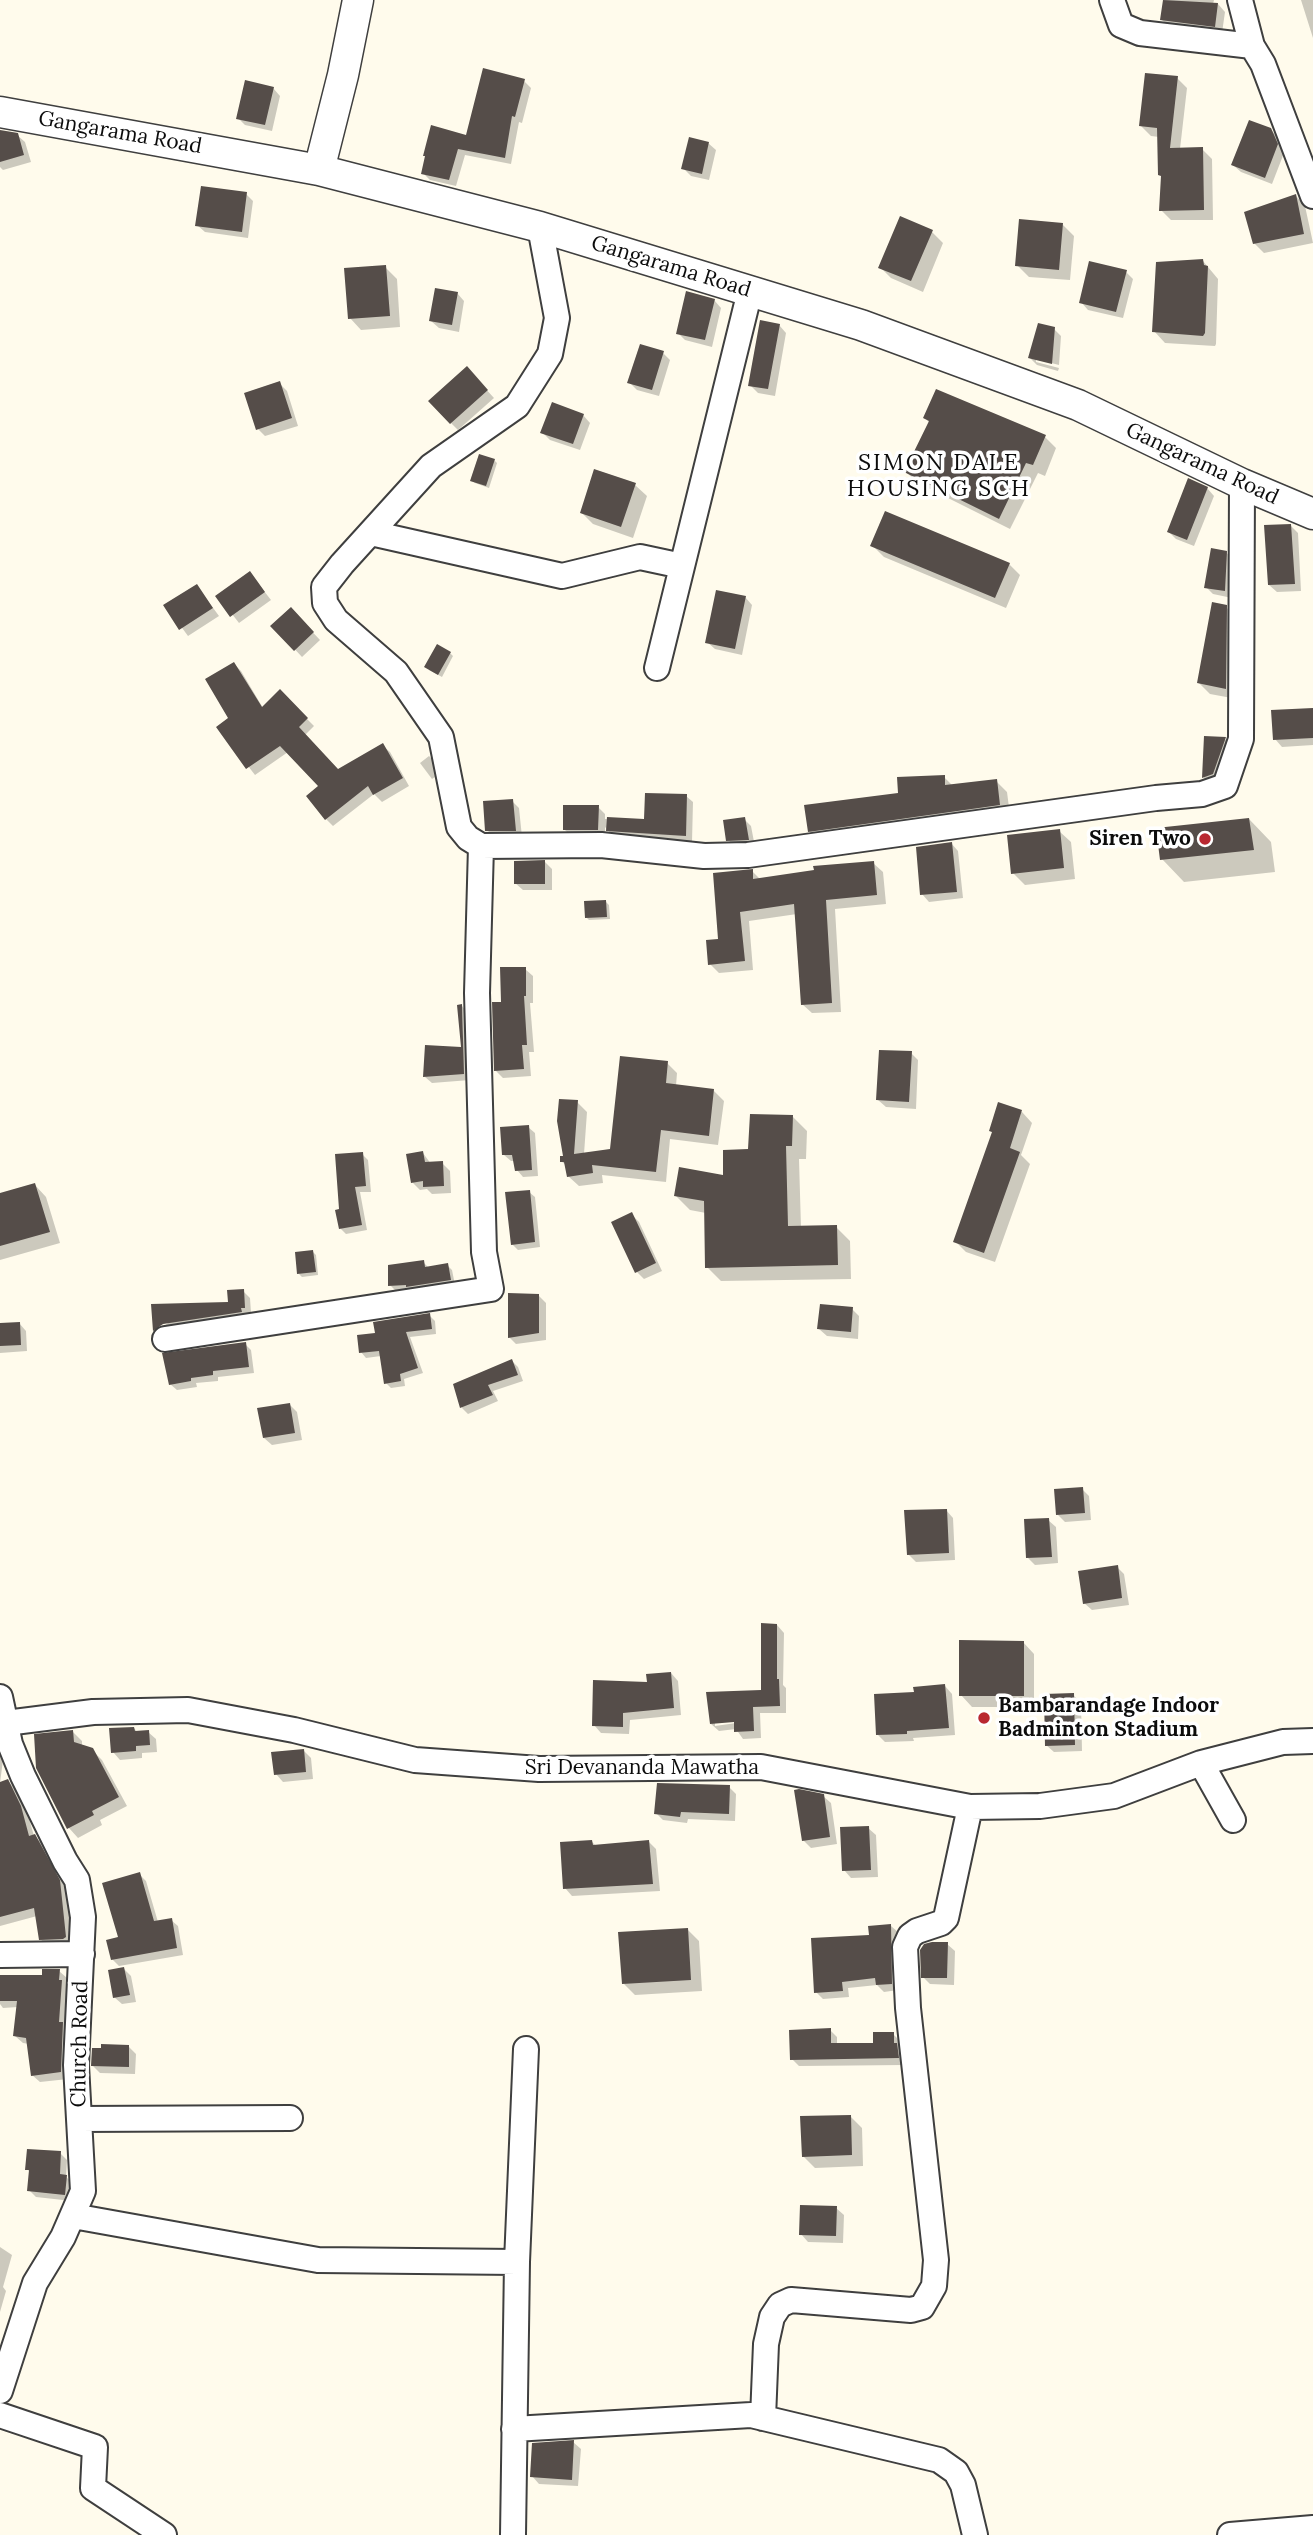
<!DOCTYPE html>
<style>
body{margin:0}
canvas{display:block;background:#fffbec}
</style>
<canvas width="1313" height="2535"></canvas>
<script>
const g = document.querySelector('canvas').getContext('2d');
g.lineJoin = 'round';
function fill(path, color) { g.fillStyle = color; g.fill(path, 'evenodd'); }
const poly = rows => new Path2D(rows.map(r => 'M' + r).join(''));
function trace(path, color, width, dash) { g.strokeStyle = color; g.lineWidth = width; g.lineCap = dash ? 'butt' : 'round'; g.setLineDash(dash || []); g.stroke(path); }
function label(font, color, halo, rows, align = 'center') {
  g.font = font + ' Lora,serif'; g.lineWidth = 7; g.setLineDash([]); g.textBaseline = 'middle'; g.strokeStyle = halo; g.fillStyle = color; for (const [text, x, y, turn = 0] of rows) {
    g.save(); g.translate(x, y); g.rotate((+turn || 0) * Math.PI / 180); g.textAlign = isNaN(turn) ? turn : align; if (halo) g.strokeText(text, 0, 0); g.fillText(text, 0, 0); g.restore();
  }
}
const shadow = poly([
 [1165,0,1214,0,1213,4,1218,4,1225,12,1222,33,1169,27,1162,20],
 [1301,0,1313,0,1313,38],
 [1177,78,1187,88,1180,149,1202,149,1212,159,1213,220,1171,220,1161,210,1163,177,1159,137,1151,136,1141,126],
 [524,81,531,88,522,123,519,122,511,164,465,155,456,186,430,180,423,173,467,137],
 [273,88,280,96,272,131,245,125,238,118],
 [1270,129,1278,137,1284,153,1272,184,1241,172,1233,165],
 [0,131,17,135,25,142,31,162,3,170,0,167],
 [708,143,716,150,709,180,691,176,683,168],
 [246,194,253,201,248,238,205,232,197,225],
 [1296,196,1305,206,1313,243,1264,253,1254,243],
 [1062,224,1074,236,1070,280,1029,277,1017,265],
 [932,232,943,243,923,292,891,278,880,267],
 [1203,261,1218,279,1216,344,1215,346,1165,343,1154,331],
 [385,267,397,279,400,327,361,330,350,318],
 [1126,272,1133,279,1123,318,1088,310,1081,302],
 [457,293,464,301,459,332,439,328,431,321],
 [714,300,721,308,712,347,685,340,678,333],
 [779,325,786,333,775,396,758,393,750,385],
 [1054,329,1061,336,1059,365,1036,359,1036,362,1059,368,1058,371,1037,365,1030,358],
 [663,353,670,360,659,396,637,390,629,382],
 [474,376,494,398,458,430,451,423],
 [279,383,287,391,298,426,265,436,258,429],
 [583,415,590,423,580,450,550,440,543,433],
 [925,418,1045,437,1056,448,1045,476,1038,473,1010,529,918,483,906,472,930,423],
 [494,460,497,463,489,488,475,483,472,480],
 [635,485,647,496,633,538,593,524,582,513],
 [1207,488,1214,496,1194,546,1176,539,1169,532],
 [1291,526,1298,533,1301,591,1277,592,1269,585],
 [872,545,1009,564,1020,575,1006,608,884,557],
 [1226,552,1233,560,1232,598,1213,594,1206,587],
 [250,573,271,600,239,623,218,596],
 [197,586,219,616,188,636,166,606],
 [745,597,752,605,742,655,715,649,707,642],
 [1226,607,1237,618,1237,699,1210,694,1198,682],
 [291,609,320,640,302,657,273,626],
 [450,653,453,656,442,677,429,670],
 [234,664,241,671,263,708,280,692,314,726,305,735,338,771,382,745,390,752,409,786,382,802,374,794,333,826,326,819,321,787,288,752,255,775,218,727,230,719],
 [1313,710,1313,745,1282,747,1275,739],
 [1206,738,1225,739,1232,746,1211,785,1204,778],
 [429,756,432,759,435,777,432,779,420,763],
 [944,777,953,786,996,781,1007,792,1010,815,820,842,809,831],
 [686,796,693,802,692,842,614,837,605,827,605,837,572,837,565,830,598,807,605,814,605,819,646,821],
 [512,801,519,808,522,837,495,838,487,830],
 [744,819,751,826,755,847,736,847,728,840],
 [1249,819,1271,842,1275,872,1184,882,1162,859],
 [1059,831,1071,842,1075,879,1025,885,1013,873],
 [951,843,958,851,963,898,929,902,922,894],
 [545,862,552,869,552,890,523,890,515,883],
 [873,863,883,872,886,904,835,909,841,1012,812,1013,802,1004,797,914,749,921,753,970,719,973,710,964,752,871,761,880],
 [606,902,609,905,610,919,589,920,586,917],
 [525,969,533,976,533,1003,530,1003,534,1052,529,1052,531,1076,503,1078,496,1071,503,1003],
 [462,1006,468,1013,470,1080,432,1083,425,1077,463,1049],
 [911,1053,918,1060,916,1109,886,1107,878,1100],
 [667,1063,677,1073,676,1086,713,1090,724,1101,718,1145,670,1139,666,1182,602,1175,603,1183,579,1186,568,1176,567,1166,561,1161,565,1157,577,1102,587,1112,584,1154,612,1150],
 [999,1105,1022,1112,1032,1123,1021,1155,1030,1164,995,1262,966,1252,955,1241,993,1133,991,1131],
 [793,1117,807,1131,806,1159,799,1159,801,1228,836,1227,850,1241,851,1279,721,1281,707,1267,706,1213,690,1210,676,1196,725,1177,750,1151],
 [528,1127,535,1133,538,1176,523,1177,517,1170,515,1161,511,1161,504,1155],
 [423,1153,431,1164,442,1163,450,1171,451,1193,432,1194,427,1189,420,1190,413,1183],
 [362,1154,368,1160,371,1192,360,1192,367,1230,346,1234,340,1228,341,1211],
 [35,1185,46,1197,60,1243,0,1260,0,1195],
 [529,1192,535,1197,540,1247,518,1250,512,1244],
 [631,1214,639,1222,662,1271,644,1279,637,1272],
 [313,1252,316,1255,318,1275,302,1277,299,1274],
 [423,1262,429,1268,447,1265,452,1270,455,1285,395,1290,390,1285],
 [243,1291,250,1298,251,1313,247,1314,248,1318,160,1337,154,1331,153,1306,230,1303],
 [171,1321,158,1330,158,1326],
 [538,1295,546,1303,546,1340,516,1344,509,1337],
 [852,1309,859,1316,858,1339,827,1336,819,1329],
 [429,1315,435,1321,436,1334,410,1337,423,1373,404,1379,405,1386,391,1388,386,1383,381,1356,366,1358,361,1352,377,1334],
 [19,1323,26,1331,27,1351,0,1353,0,1325],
 [245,1344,251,1350,254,1373,218,1377,218,1381,196,1383,197,1387,177,1390,170,1384],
 [512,1361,518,1367,523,1381,493,1391,498,1401,468,1414,462,1408,455,1385],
 [289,1404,297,1412,302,1440,272,1445,264,1438],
 [1082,1489,1089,1496,1091,1520,1065,1522,1057,1514],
 [946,1510,953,1518,955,1560,916,1562,908,1554],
 [1048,1520,1056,1527,1058,1563,1035,1565,1028,1558],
 [1117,1567,1124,1574,1129,1605,1092,1610,1084,1603],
 [777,1625,784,1633,783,1685,786,1688,786,1713,760,1713,761,1738,743,1739,736,1729,719,1731,711,1724,763,1692],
 [742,1719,743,1722,715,1726,715,1722],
 [1023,1642,1034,1654,1034,1707,972,1707,961,1695],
 [671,1673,678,1681,681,1715,630,1720,629,1734,601,1733,594,1725,648,1684],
 [945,1686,952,1694,955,1735,913,1738,914,1741,885,1742,878,1735,916,1694],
 [1073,1695,1081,1703,1082,1751,1054,1752,1046,1745],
 [134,1728,137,1732,148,1732,156,1739,157,1752,142,1753,142,1758,120,1760,113,1752],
 [72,1731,82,1741,82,1747,92,1750,102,1760,127,1806,100,1820,102,1825,78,1838,69,1828,38,1768],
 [303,1750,311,1758,313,1779,283,1782,276,1774],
 [0,1756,3,1760,0,1783,8,1781,15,1789,28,1815,34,1836,42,1843,66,1889,73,1944,48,1946,40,1939,37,1916,0,1926],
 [729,1787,736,1794,735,1821,688,1819,687,1823,663,1820,656,1813],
 [823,1796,831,1803,837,1844,811,1848,803,1840],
 [868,1828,876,1835,878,1877,851,1878,844,1870],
 [592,1842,596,1846,649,1842,656,1849,660,1891,572,1896,565,1888],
 [139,1874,146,1881,158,1922,171,1920,178,1926,183,1955,119,1966,112,1959],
 [891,1926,898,1932,898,1990,884,1992,877,1985,848,1988,849,1997,823,1999,816,1992,871,1936],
 [688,1930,699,1941,702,1991,635,1995,624,1984],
 [947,1944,955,1951,954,1985,930,1984,923,1977],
 [124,1969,131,1976,136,2002,122,2004,114,1997],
 [59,1971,67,1978,66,1986,68,1989,68,2079,40,2082,32,2075,29,2044,23,2043,15,2036,18,2007,3,2008,0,2004,0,1977,44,1976],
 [830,2030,837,2037,837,2044,875,2045,893,2034,900,2041,905,2065,799,2066,792,2059],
 [129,2047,136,2054,135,2074,100,2073,93,2066],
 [850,2116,862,2128,863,2166,815,2168,803,2156],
 [60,2153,67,2160,66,2177,74,2184,72,2201,36,2197,29,2190,31,2173,27,2169],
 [836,2208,844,2215,843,2243,808,2242,801,2234],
 [0,2247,12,2255,3,2287,6,2291,0,2312],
 [573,2442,581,2449,578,2486,539,2484,532,2476]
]);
const building = poly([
 [1163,0,1218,3,1215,27,1160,20],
 [483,68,525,79,515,117,512,116,505,158,458,149,449,180,421,174,425,156,423,156,431,125,466,135],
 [1145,73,1178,76,1170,148,1203,147,1204,210,1159,211,1161,176,1158,175,1157,128,1139,126],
 [245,80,274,87,265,125,236,119],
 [1249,120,1271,128,1278,144,1265,178,1231,165],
 [0,130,18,133,24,155,0,162],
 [689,137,709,142,702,174,681,169],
 [201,186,247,192,242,232,195,226],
 [1296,194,1304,234,1253,244,1244,212],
 [900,216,933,230,911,281,878,268],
 [1019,219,1063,223,1059,270,1015,266],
 [1203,259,1204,265,1208,266,1205,333,1203,336,1152,332,1156,262],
 [1089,261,1127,270,1116,312,1079,303],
 [386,265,390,316,348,319,344,268],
 [435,288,458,292,452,325,429,321],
 [686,291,715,299,705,340,676,334],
 [760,320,780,324,768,389,748,386],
 [1038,323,1055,327,1052,364,1028,358],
 [640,344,664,351,652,390,627,383],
 [467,366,488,390,450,424,428,401],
 [280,381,292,418,256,430,244,393],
 [936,389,1046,435,1033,465,1026,463,999,519,904,472,929,421,923,418],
 [552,402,584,414,573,444,540,433],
 [479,454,495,459,486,486,470,481],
 [594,469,636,483,621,527,580,513],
 [1188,478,1208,487,1187,540,1167,532],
 [885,511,1010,563,995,598,870,546],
 [1291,524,1295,584,1268,585,1264,525],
 [1211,548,1227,551,1225,591,1204,588],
 [250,571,265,592,230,617,215,596],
 [197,584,213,608,179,630,163,605],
 [716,590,746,596,735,649,705,643],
 [1212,602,1227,605,1226,689,1197,683],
 [291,607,314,632,294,651,270,626],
 [437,644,451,652,438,675,424,667],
 [234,662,262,707,280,689,308,718,299,727,338,769,383,743,403,778,373,795,368,786,325,820,306,796,318,786,280,746,246,769,216,727,228,718,205,679],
 [1313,708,1313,738,1273,740,1271,710],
 [1204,736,1226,737,1213,774,1202,778],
 [945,775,945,785,997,779,1000,805,808,832,804,805,898,793,897,777],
 [645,793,687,794,686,836,606,831,607,817,644,819],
 [513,799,516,831,485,831,483,801],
 [563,805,599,805,598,830,563,830],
 [745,817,749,840,726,841,723,820],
 [1249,818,1254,850,1160,860,1156,828],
 [1060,829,1064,868,1011,874,1007,835],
 [952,842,957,892,920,895,916,847],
 [545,860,545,884,514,884,514,861],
 [874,861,877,895,826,900,832,1003,801,1005,794,904,740,912,745,961,708,965,706,940,718,939,713,873,753,869,753,879,814,870,813,866],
 [606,900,607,917,585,918,584,901],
 [500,967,526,967,526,996,524,996,527,1045,522,1045,524,1069,494,1071,492,1002,501,1002],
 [462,1004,464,1074,423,1077,425,1045,461,1047,457,1005],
 [879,1050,912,1051,909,1102,876,1100],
 [620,1056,668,1061,666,1083,714,1089,709,1136,661,1130,656,1172,592,1165,593,1173,567,1177,564,1162,560,1162,560,1156,563,1156,557,1121,559,1099,578,1100,574,1154,610,1149],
 [998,1102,1022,1110,1010,1148,1020,1152,984,1253,953,1242,992,1132,989,1131],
 [750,1114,793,1115,792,1146,786,1146,788,1226,837,1225,838,1265,705,1268,704,1201,674,1196,679,1167,723,1175,723,1150,748,1149],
 [529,1125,532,1170,515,1171,512,1155,502,1155,500,1127],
 [423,1151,425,1162,443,1161,444,1186,423,1187,423,1181,411,1183,406,1154],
 [363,1152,366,1186,355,1187,362,1225,339,1229,335,1210,339,1209,335,1154],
 [35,1183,50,1232,0,1246,0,1193],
 [530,1190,535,1242,511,1245,505,1192],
 [632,1212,656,1263,635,1273,611,1222],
 [313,1250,316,1272,297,1274,295,1252],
 [424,1260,425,1267,448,1263,451,1280,406,1287,406,1285,388,1286,388,1265],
 [244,1289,245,1308,241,1308,242,1312,163,1324,153,1331,151,1304,228,1302,227,1290],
 [508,1293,539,1294,539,1333,508,1338],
 [820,1304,853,1307,851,1332,817,1329],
 [430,1313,432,1329,406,1332,418,1368,400,1374,401,1381,384,1384,379,1351,359,1353,357,1335,375,1333,373,1322],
 [20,1322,21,1345,0,1346,0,1323],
 [246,1342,249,1367,213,1371,213,1375,191,1378,191,1381,169,1385,162,1353],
 [512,1359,518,1375,488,1385,493,1395,460,1408,453,1384],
 [290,1403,295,1433,263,1438,257,1408],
 [1083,1487,1085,1513,1056,1515,1054,1489],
 [947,1509,949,1553,907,1555,904,1510],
 [1049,1518,1052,1557,1026,1558,1024,1519],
 [1118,1565,1122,1598,1083,1604,1078,1571],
 [761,1623,777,1624,777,1679,779,1679,780,1706,753,1707,754,1731,734,1732,734,1722,710,1724,706,1692,761,1690],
 [959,1640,1024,1641,1024,1696,959,1696],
 [671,1672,674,1708,623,1713,623,1727,592,1726,593,1680,647,1682,646,1674],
 [945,1684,949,1728,907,1731,907,1734,876,1735,874,1694,914,1692,913,1687],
 [1074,1693,1075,1745,1045,1746,1044,1694],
 [134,1727,135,1731,149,1730,150,1745,136,1746,136,1751,111,1753,109,1728],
 [73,1730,74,1742,93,1748,119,1797,92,1811,94,1815,67,1829,36,1768,34,1734],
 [304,1749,306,1772,274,1775,271,1752],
 [8,1779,21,1806,29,1836,35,1834,60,1880,66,1937,63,1939,39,1940,34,1908,0,1917,0,1782],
 [657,1783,730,1785,729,1814,681,1812,680,1817,654,1814],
 [799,1789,824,1794,830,1837,802,1841,794,1790],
 [869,1826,871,1870,842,1871,840,1827],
 [592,1840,593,1845,649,1840,653,1884,563,1889,560,1842],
 [140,1872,154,1921,172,1918,177,1948,111,1960,106,1940,118,1937,102,1883],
 [891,1924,892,1984,876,1985,875,1978,842,1982,843,1991,814,1993,811,1938,869,1935,868,1926],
 [688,1928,691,1980,622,1984,618,1932],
 [932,1942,948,1942,947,1978,921,1978,920,1950,924,1944],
 [124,1967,130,1995,113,1998,108,1970],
 [42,1969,60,1969,59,1980,62,1980,59,2022,63,2022,61,2072,31,2076,26,2038,13,2036,17,2001,0,2001,0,1975,42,1975],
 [831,2028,831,2043,873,2043,873,2032,894,2032,894,2043,897,2043,899,2058,790,2060,789,2030],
 [101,2044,129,2045,129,2067,91,2066,92,2048,101,2048],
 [851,2115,852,2155,802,2157,800,2116],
 [27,2149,61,2151,60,2174,67,2175,65,2195,27,2191,29,2170,25,2170],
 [800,2205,837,2206,836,2236,799,2235],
 [574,2440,572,2480,530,2477,532,2443]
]);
const minor = poly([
 [1112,0,1121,25,1140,33,1252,46],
 [1240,0,1252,46,1263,64,1313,196],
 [371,533,562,576,640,557,682,566],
 [657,668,750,291],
 [481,846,601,845,704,856,748,855,1156,798,1202,794,1225,786,1241,739,1242,484],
 [165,1339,491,1289,484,1252,477,993,481,846,468,838,459,827,441,737,396,672,336,620,325,603,324,587,342,564,431,466,517,406,550,354,557,318,540,227],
 [0,1697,10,1744,23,1776,65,1861,77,1880,83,1917,76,2065,83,2191,63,2237,35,2283,0,2391],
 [6,1723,93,1712,188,1710,294,1730,415,1760,539,1769,761,1767,970,1807,1040,1806,1114,1796,1201,1763,1283,1742,1313,1741],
 [1201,1763,1233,1820],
 [0,1955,82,1954],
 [79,2119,290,2118],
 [73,2216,318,2260,517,2262],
 [0,2415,95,2447,93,2488,164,2535],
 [763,2418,766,2344,772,2317,780,2305,791,2300,911,2310,922,2307,934,2286,936,2260,908,2008,905,1947,910,1936,917,1931,941,1923,946,1918,970,1807],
 [514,2429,751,2415,939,2460,956,2472,963,2485,975,2535],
 [513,2535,517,2262,526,2049],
 [1230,2535,1313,2528]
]);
const tertiary = poly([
 [0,112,319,170,540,227,861,325,1078,405,1242,484,1313,514],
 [319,170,343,75,358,0]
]);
const markers = [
 [1205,839,7,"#b92831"],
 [984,1718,7,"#b92831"]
];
const streetNames = [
 ["Gangarama Road",120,133,10],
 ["Gangarama Road",671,267,17],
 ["Gangarama Road",1202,464,25],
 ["Sri Devananda Mawatha",642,1768],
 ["Church Road",80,2044,-89]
];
const poiNames = [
 ["Siren Two",1191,839],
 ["Bambarandage Indoor",998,1706,"left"],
 ["Badminton Stadium",998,1730,"left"]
];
const neighbourhoodNames = [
 ["SIMON DALE",939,463],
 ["HOUSING SCH",939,489]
];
fill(shadow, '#0003');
fill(building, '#554d49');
trace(minor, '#3f3f3f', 28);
trace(tertiary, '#3f3f3f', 33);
trace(minor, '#fff', 24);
trace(tertiary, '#fff', 30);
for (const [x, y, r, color] of markers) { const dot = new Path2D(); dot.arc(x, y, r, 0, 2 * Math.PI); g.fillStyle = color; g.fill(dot); trace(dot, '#fff', 2.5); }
label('21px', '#0c0c0c', '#fff', streetNames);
label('bold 21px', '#0c0c0c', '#fff', poiNames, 'right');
g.letterSpacing = '2px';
label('23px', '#0c0c0c', '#fff', neighbourhoodNames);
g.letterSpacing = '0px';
</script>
